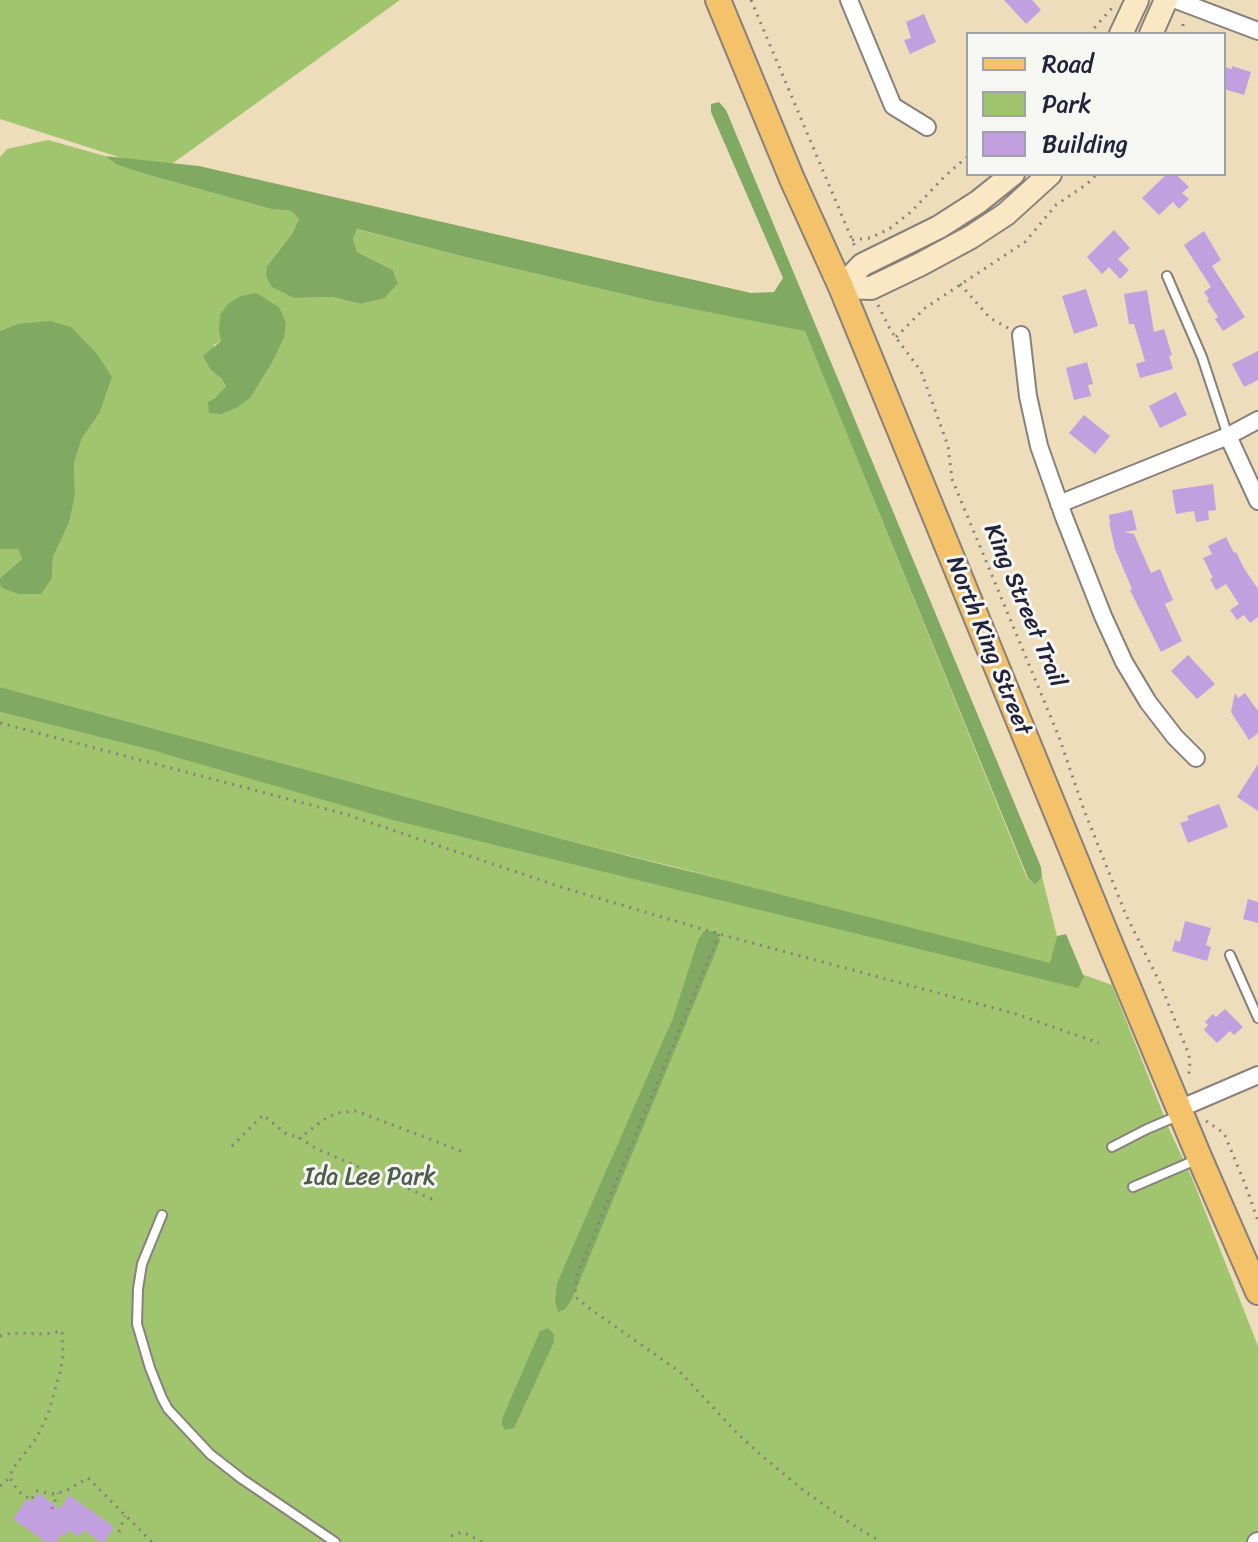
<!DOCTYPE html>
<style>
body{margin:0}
#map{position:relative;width:1258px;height:1542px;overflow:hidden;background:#edb;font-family:Sriracha,sans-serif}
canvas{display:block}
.legend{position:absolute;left:966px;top:32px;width:260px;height:144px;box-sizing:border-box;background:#f6f6f2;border:2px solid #a1a1a9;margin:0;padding:10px 14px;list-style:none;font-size:24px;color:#22223b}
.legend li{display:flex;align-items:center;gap:16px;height:40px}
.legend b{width:40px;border:2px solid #a1a1a9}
</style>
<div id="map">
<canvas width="1258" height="1542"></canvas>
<ul class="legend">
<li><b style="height:10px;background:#f3c26a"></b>Road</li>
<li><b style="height:22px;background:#a1c46e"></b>Park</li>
<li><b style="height:22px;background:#c2a0df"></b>Building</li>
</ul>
</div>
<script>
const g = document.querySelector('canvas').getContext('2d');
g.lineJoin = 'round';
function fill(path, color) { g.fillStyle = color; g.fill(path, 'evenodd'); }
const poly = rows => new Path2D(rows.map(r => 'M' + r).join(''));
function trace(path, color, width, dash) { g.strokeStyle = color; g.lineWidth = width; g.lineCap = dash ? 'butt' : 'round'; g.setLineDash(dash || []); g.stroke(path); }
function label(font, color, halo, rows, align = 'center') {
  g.font = font + ' Sriracha,sans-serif'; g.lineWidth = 6; g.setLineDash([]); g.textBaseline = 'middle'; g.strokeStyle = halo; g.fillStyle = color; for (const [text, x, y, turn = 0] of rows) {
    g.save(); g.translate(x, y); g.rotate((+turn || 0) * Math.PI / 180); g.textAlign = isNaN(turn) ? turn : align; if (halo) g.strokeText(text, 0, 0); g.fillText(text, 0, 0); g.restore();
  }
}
const green = poly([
 [0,0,400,0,162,171,0,119],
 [48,140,105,156,117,165,152,176,271,209,291,211,299,219,292,234,267,266,294,298,332,297,361,304,385,298,398,282,393,270,357,252,353,239,356,229,465,257,652,301,805,330,1027,878,1035,885,1042,877,1057,936,1051,963,1112,985,1170,1131,1192,1178,1258,1346,1258,1542,0,1542,0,712,155,751,712,876,581,844,0,687,0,585,3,588,52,578,53,557,69,523,75,496,74,464,82,438,99,414,17,324,0,331,0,157,7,149],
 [256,294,279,307,284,338,272,363,251,397,208,402,215,398,226,386,221,378,211,369,214,345,221,341,219,332],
 [0,549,18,549,22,559,0,578]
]);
const forest = poly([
 [719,102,726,110,1041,867,1042,877,1035,885,1028,878,805,331,652,301,465,257,357,229,353,239,357,252,393,270,398,283,385,298,361,304,332,297,294,298,272,287,266,276,267,266,292,234,299,219,291,211,271,209,152,176,117,165,105,156,199,166,751,293,774,292,783,278,711,112,711,104],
 [256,293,279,307,286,323,284,338,272,363,251,397,238,407,221,414,209,413,208,402,215,398,226,386,221,378,211,370,203,356,221,341,219,332,220,315,228,304,241,296],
 [50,321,71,327,97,354,112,377,99,414,82,438,74,464,75,496,69,523,53,557,52,578,41,594,19,594,2,588,0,585,0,578,22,559,18,549,0,549,0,331,17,324],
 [0,687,581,844,1050,963,1057,936,1066,934,1084,977,1078,988,393,820,155,751,0,712],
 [704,931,716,931,720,941,572,1299,565,1309,558,1312,555,1301,557,1283,673,1018,698,940],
 [548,1328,554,1334,554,1342,514,1428,505,1430,502,1425,502,1419,540,1331]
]);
const building = poly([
 [1004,0,1032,0,1041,10,1026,24],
 [924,14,936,42,910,54,904,40,911,38,906,22],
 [1232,66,1251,72,1244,95,1224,89,1224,67,1232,69],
 [1167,174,1176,174,1189,187,1182,193,1189,199,1179,209,1173,202,1159,215,1142,198],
 [1114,230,1130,248,1118,259,1129,270,1120,279,1109,267,1102,274,1087,257],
 [1204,231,1221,260,1212,266,1245,317,1223,331,1215,319,1218,317,1207,300,1209,299,1204,292,1211,287,1184,245],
 [1086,289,1098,326,1074,334,1062,296],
 [1147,290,1154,332,1164,329,1172,355,1169,356,1173,369,1140,378,1136,364,1145,361,1134,324,1129,324,1124,294],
 [1258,351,1258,380,1244,387,1232,364],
 [1087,362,1093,384,1088,385,1091,396,1074,400,1066,368],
 [1176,392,1187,415,1160,428,1149,406],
 [1084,415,1110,436,1095,454,1069,433],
 [1213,484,1216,510,1208,511,1209,520,1196,522,1194,511,1176,514,1172,490],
 [1132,510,1137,530,1124,532,1134,534,1151,573,1160,569,1173,600,1165,604,1182,641,1161,652,1130,590,1132,589,1115,549,1109,522,1110,522,1109,515],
 [1226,537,1234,553,1236,552,1245,570,1258,589,1258,617,1250,623,1244,615,1237,620,1230,610,1239,604,1226,584,1216,590,1210,579,1213,578,1203,558,1212,554,1208,546],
 [1188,655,1215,684,1197,699,1171,671],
 [1235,693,1238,698,1245,693,1258,711,1258,733,1249,740,1231,712],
 [1258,764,1258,811,1237,797],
 [1219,804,1228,827,1188,843,1180,823,1189,820,1187,816],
 [1248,899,1258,902,1258,923,1243,919],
 [1185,921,1211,928,1206,945,1211,947,1207,961,1172,951,1175,940,1180,942],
 [1225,1009,1243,1027,1234,1035,1230,1031,1217,1043,1204,1030,1208,1025,1205,1022,1213,1014,1216,1017],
 [38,1493,60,1509,69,1495,114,1527,104,1542,100,1542,84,1530,79,1537,70,1530,65,1536,62,1534,56,1542,46,1542,13,1519,27,1499,32,1502]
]);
const path = poly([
 [751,0,856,249],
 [1089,34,1113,7],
 [1183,34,1183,19],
 [852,240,870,238,889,229,911,212,944,177,968,156],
 [960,284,990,318,1010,329],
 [878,305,891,331,921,371,948,446,952,479,1059,737,1084,810,1126,915,1160,983,1189,1055,1190,1069,1187,1079],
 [896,337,925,308,1025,242,1056,205,1087,184,1097,174],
 [0,723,345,814,561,887,719,934,1016,1014,1099,1043],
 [719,934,577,1275,575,1288,577,1298,589,1308,680,1372,736,1432,761,1455,803,1490,850,1523,881,1542],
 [1206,1121,1224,1133,1245,1184,1258,1221],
 [232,1146,263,1115,285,1133,300,1138],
 [432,1199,315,1148,300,1138,323,1120,337,1113,356,1111,461,1151],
 [0,1336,11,1333,45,1334,62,1331,63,1355,61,1369,48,1414,37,1437,12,1470,10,1478,18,1491,31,1500,37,1491,52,1494,66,1491,88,1478,152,1542],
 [0,1486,9,1478],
 [52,1509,58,1493],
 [119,1532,125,1516],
 [451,1536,463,1532,482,1542]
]);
const lane = poly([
 [1167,276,1202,357,1228,436],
 [1230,955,1258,1018],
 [1112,1147,1147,1129,1180,1115],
 [1133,1187,1198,1159],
 [162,1215,142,1264,138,1289,137,1324,150,1368,162,1398,168,1409,210,1454,242,1479,335,1542]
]);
const street = poly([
 [849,0,893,106,927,127],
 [1176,0,1258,31],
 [1021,335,1028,396,1039,446,1064,517,1103,616,1124,662,1148,702,1175,737,1196,758],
 [1228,436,1258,501],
 [1059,504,1228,436,1258,420],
 [1179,1109,1258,1075],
 [1256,1542,1258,1541]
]);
const secondary = poly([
 [1121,34,1137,0],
 [1151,34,1166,0],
 [841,287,871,288,921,264,971,237,1006,214,1050,174],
 [841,287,862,265,939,227,978,202,1013,174]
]);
const primary = poly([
 [718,0,792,179,841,287,1109,941,1200,1159,1258,1292]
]);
const streetNames = [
 ["King Street Trail",1024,606,67],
 ["North King Street",988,646,68]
];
const parkNames = [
 ["Ida Lee Park",370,1178]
];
fill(green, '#a1c46e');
fill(forest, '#80aa61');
fill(building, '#c2a0df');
trace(lane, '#88807b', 12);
trace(street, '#88807b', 20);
trace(secondary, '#88807b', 26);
trace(primary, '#88807b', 28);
trace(path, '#88807b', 3, [2, 6]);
trace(lane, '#fff', 8);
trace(street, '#fff', 16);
trace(secondary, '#fae7c3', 22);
trace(primary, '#f3c26a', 24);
label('24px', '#22223b', '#f6f6f2', streetNames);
label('24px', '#4e5b4d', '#f6f6f2', parkNames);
</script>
